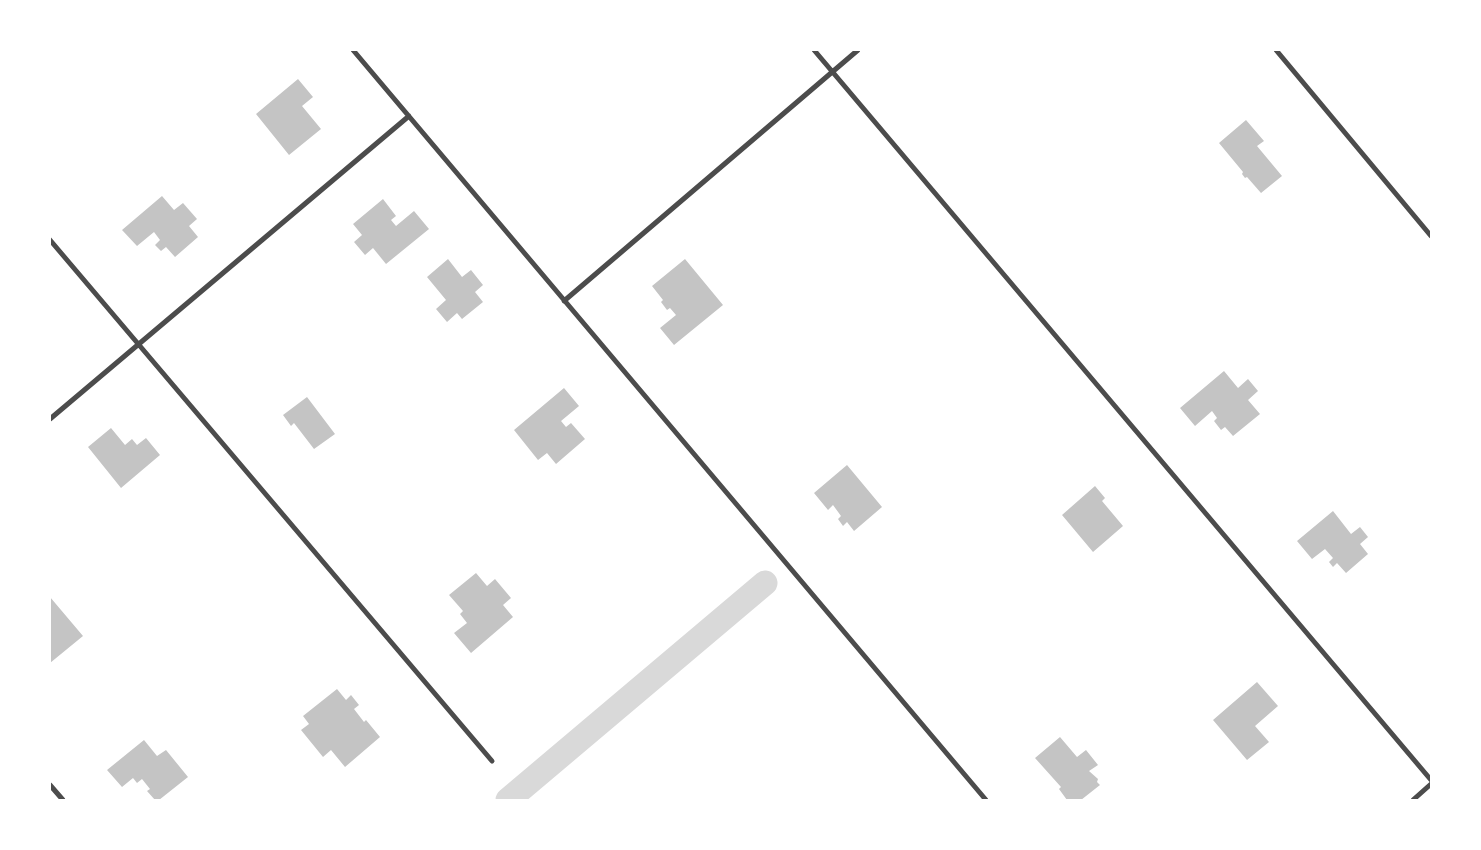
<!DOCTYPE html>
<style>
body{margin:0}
#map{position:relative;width:1481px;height:850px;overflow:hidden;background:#fff;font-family:Signika,sans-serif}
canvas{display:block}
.frame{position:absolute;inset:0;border:51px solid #fff;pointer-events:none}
</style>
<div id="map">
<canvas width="1481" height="850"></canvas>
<div class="frame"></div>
</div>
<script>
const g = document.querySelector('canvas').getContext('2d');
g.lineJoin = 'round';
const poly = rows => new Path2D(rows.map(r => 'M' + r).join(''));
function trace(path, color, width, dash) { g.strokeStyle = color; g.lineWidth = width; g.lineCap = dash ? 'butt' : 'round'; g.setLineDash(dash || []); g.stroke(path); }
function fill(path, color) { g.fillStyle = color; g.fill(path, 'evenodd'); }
const canal = poly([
 [508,800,765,583]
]);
const building = poly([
 [298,79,313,97,302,106,321,129,289,155,256,114],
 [1246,120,1264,141,1257,146,1282,176,1261,193,1247,177,1245,178,1242,174,1243,172,1219,143],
 [162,196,174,210,183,203,197,219,189,226,198,237,175,257,166,247,161,251,155,245,160,240,154,232,137,246,122,230],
 [383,199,396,216,391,220,396,226,414,211,429,229,386,264,373,248,365,255,354,242,362,235,353,224],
 [448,259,462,277,471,270,483,285,475,292,483,302,462,319,457,313,447,322,436,309,446,300,427,277],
 [685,259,723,305,674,345,660,328,676,315,670,308,667,310,661,302,663,300,652,286],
 [1224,371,1238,388,1248,379,1258,391,1248,400,1260,414,1233,436,1225,427,1221,430,1214,421,1217,418,1212,411,1195,426,1180,408],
 [564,388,579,406,561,421,566,427,571,423,585,439,556,464,547,453,538,460,514,430],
 [307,397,335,434,314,449,294,423,291,426,283,415],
 [111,428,125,445,132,439,137,445,146,438,160,455,121,488,88,447],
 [847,465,882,507,854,531,847,522,843,526,838,519,841,516,833,505,828,510,814,493],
 [1095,486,1105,498,1102,501,1123,526,1093,552,1062,515],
 [1333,511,1351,534,1360,527,1368,537,1360,544,1368,554,1346,573,1337,563,1333,567,1329,562,1333,558,1325,549,1312,559,1297,541],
 [476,573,487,586,495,579,511,598,503,605,513,617,471,653,454,633,467,623,460,614,463,611,449,595],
 [50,597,83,636,50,663],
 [1257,682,1278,706,1255,726,1269,742,1247,760,1213,720],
 [337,689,346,700,351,695,359,705,354,709,364,722,366,720,380,737,345,767,331,750,323,757,301,730,309,724,303,716],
 [1060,737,1077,757,1086,750,1098,765,1089,771,1098,779,1097,782,1100,785,1081,800,1067,800,1059,789,1061,787,1035,758],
 [144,740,157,756,166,750,188,777,159,800,155,800,147,791,150,789,142,779,137,783,133,778,122,787,107,770]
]);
const minor = poly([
 [353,50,986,800],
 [814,50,1431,780],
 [1276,50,1431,236],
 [50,240,492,761],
 [564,301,858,50],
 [50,419,409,116],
 [50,785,63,800],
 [1413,800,1431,784]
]);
trace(canal, '#d9d9d9', 25);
fill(building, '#c4c4c4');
trace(minor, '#4c4c4c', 5);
</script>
